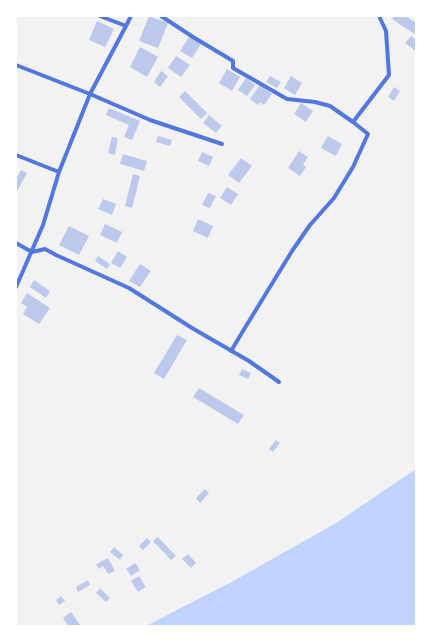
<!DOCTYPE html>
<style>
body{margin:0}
#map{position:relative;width:432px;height:642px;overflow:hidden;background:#f2f2f2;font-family:"DM Sans",sans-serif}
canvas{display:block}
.frame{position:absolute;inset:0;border:17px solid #fff;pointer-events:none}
</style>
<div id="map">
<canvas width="432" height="642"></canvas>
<div class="frame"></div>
</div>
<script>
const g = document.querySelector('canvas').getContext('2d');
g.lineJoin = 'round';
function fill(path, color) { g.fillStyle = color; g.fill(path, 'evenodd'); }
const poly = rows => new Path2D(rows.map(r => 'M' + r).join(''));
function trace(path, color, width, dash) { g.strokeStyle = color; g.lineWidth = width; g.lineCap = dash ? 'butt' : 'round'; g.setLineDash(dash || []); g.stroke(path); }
const water = poly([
 [416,469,416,626,146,626,237,579,336,523]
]);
const building = poly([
 [149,16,168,23,158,48,139,41],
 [394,16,405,16,416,23,416,35,392,19],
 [97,21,114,29,105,47,89,40],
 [411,36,416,40,416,51,405,43],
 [189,37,201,44,192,58,180,51],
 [140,47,158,57,147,77,130,67],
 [176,56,190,65,181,77,168,68],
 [227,69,240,77,232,91,219,83],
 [161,71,168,76,160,87,154,82],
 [270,76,281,82,277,88,266,82],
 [291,76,302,83,295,95,284,88],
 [246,78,255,85,247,96,238,90],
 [260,85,272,94,264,105,260,102,258,105,250,99],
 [394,87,400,91,394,101,388,97],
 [185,91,207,113,201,119,179,97],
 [301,103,313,111,306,122,294,114],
 [109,108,140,121,132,140,124,137,129,125,106,115],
 [209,115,222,126,216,133,203,123],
 [158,136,172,140,170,146,156,142],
 [328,136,342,144,336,156,321,148],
 [112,137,118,138,115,155,108,153],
 [299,151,308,157,303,165,306,167,300,176,288,168],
 [202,152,213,157,209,166,198,161],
 [123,154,147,161,144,171,120,164],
 [241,158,252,166,239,183,228,175],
 [21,170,27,173,16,193,16,179],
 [133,174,140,176,132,208,125,206],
 [227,187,238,194,231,205,220,198],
 [208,193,216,196,210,208,202,205],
 [103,199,116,204,112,215,98,209],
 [198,219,213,226,208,238,193,231],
 [105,224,122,232,117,243,100,235],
 [69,226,89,236,79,255,59,245],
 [118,251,127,257,120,268,111,263],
 [98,256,110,264,107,269,95,261],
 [140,264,151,271,140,287,129,281],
 [34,280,50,291,46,298,30,287],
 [27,293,50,308,39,324,23,314,27,307,21,303],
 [177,335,187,340,164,379,154,373],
 [242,369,251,373,248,379,239,375],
 [199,388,244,415,238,424,193,397],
 [276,440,280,443,273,452,269,449],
 [205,489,209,493,200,503,196,498],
 [158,537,176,556,171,560,153,541],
 [147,538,151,542,143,550,139,546],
 [114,547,123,555,120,560,110,552],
 [188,554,196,563,191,568,182,559],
 [108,558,115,571,108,574,103,566,99,569,96,564],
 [135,563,140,570,131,576,126,569],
 [139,576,146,587,138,592,131,581],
 [88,580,90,585,78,592,76,587],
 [100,588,110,598,106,602,96,593],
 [61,596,65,601,59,605,56,600],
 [71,612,80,625,79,626,68,626,63,618]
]);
const minor = poly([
 [100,16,126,26,131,16],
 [161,16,193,37,233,61,233,68,287,99,315,102,330,106,353,122,389,75,386,31,379,16],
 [16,65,90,94,126,26],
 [16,155,59,172],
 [16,243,32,252,45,249,56,255,129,288,192,328,249,361,279,382],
 [16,287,43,225,59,172,90,94,150,120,222,144],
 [231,351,243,331,292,251,310,225,334,198,353,167,368,134,353,122]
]);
fill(water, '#bfd3fe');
fill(building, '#bdc9ec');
trace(minor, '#5277de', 4);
</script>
